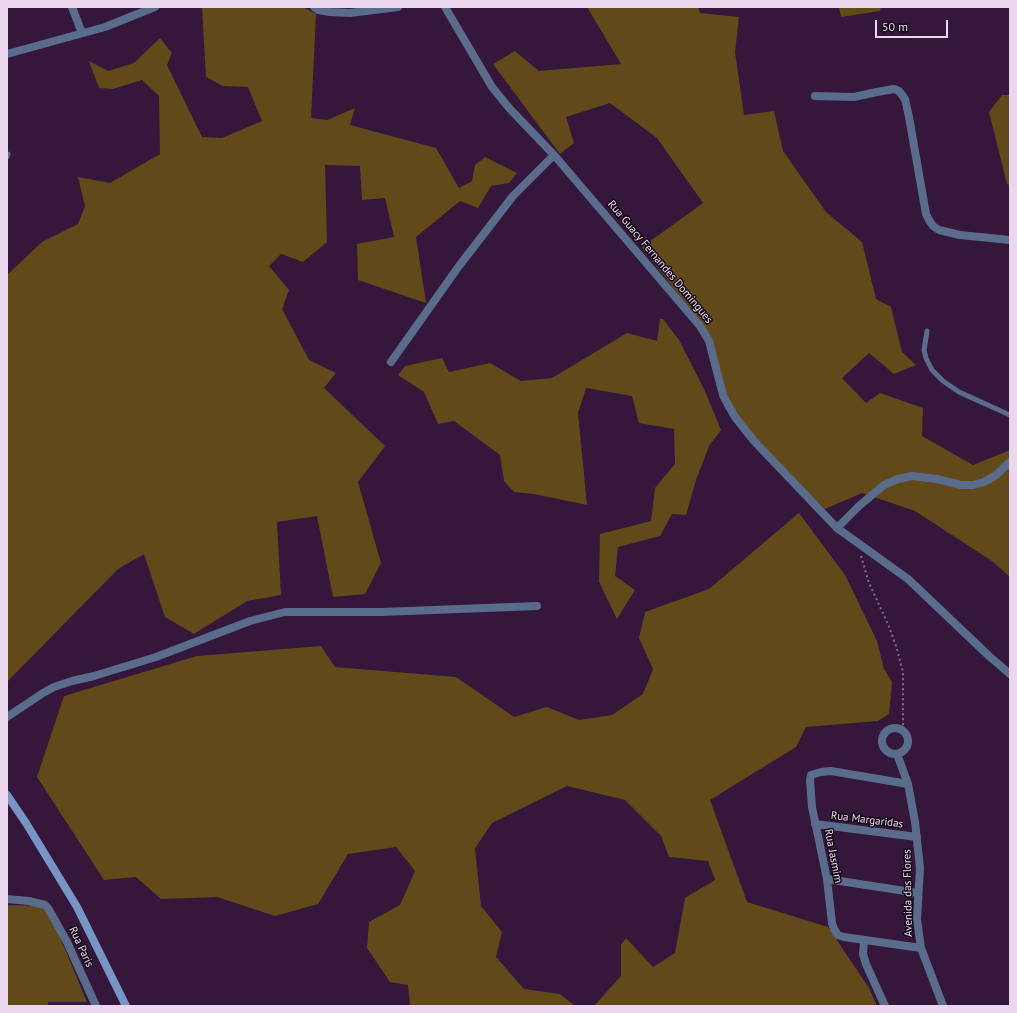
<!DOCTYPE html>
<style>
body{margin:0}
#map{position:relative;width:1017px;height:1013px;overflow:hidden;background:#34173a;font-family:"PT Sans",sans-serif}
canvas{display:block}
.frame{position:absolute;inset:0;border:8px solid #ebd8ee;pointer-events:none}
.scale{position:absolute;left:875px;top:20px;width:73px;height:18px;box-sizing:border-box;border:2px solid #ebd8ee;border-top:0;padding-left:5px;font-size:12px;line-height:14px;white-space:nowrap;color:#ebd8ee;-webkit-text-stroke:3px #150817;paint-order:stroke}
</style>
<div id="map">
<canvas width="1017" height="1013"></canvas>
<div class="frame"></div>
<div class="scale">50 m</div>
</div>
<script>
const g = document.querySelector('canvas').getContext('2d');
g.lineJoin = 'round';
function fill(path, color) { g.fillStyle = color; g.fill(path, 'evenodd'); }
const poly = rows => new Path2D(rows.map(r => 'M' + r).join(''));
function trace(path, color, width, dash) { g.strokeStyle = color; g.lineWidth = width; g.lineCap = dash ? 'butt' : 'round'; g.setLineDash(dash || []); g.stroke(path); }
function label(font, color, halo, rows, align = 'center') {
  g.font = font + ' "PT Sans",sans-serif'; g.lineWidth = 3; g.setLineDash([]); g.textBaseline = 'middle'; g.strokeStyle = halo; g.fillStyle = color; for (const [text, x, y, turn = 0] of rows) {
    g.save(); g.translate(x, y); g.rotate((+turn || 0) * Math.PI / 180); g.textAlign = isNaN(turn) ? turn : align; if (halo) g.strokeText(text, 0, 0); g.fillText(text, 0, 0); g.restore();
  }
}
const forest = poly([
 [202,7,303,7,316,14,311,118,327,120,355,108,350,125,436,148,459,188,472,181,475,165,485,157,517,173,509,183,491,186,478,208,460,201,416,237,426,303,358,280,357,244,394,237,385,198,362,200,360,166,325,165,327,242,303,262,281,254,269,266,289,290,282,309,309,360,336,373,324,388,385,446,358,482,381,563,365,594,333,597,317,516,277,522,281,595,247,601,194,634,165,617,144,554,118,569,7,682,7,275,42,242,78,224,85,206,78,177,110,183,160,154,159,96,142,80,113,89,99,88,89,61,108,71,134,63,160,38,172,53,167,65,202,137,222,138,262,121,248,87,223,86,206,77],
 [587,7,698,7,700,13,739,17,735,52,744,115,774,111,783,151,826,212,862,242,876,299,891,307,902,352,916,365,894,374,869,353,842,378,866,403,880,393,923,408,922,436,973,465,1010,450,1010,577,992,561,915,511,862,493,825,509,780,467,729,405,711,337,642,247,703,203,657,138,610,103,566,117,574,143,560,154,493,64,515,51,539,71,621,64],
 [839,7,881,7,880,11,841,17],
 [1002,95,1010,95,1010,185,1007,184,989,112],
 [660,319,663,319,679,340,704,389,721,430,709,446,696,480,686,515,672,514,660,536,618,547,615,576,635,590,617,619,599,582,600,534,651,521,655,488,675,464,674,429,639,423,632,396,586,388,578,413,587,505,534,494,514,492,504,481,500,455,454,421,438,424,424,392,398,375,405,366,442,358,449,372,490,363,521,381,552,378,627,333,657,341],
 [799,513,845,575,877,641,884,669,892,682,889,714,878,721,806,727,796,747,710,800,747,902,828,927,869,988,877,1006,594,1006,621,976,621,945,626,938,653,967,675,953,685,898,715,880,708,861,669,857,661,836,625,800,567,786,492,823,475,848,481,906,502,932,496,957,524,989,560,994,575,1006,410,1006,408,985,390,982,367,948,369,922,400,905,415,871,396,847,348,854,318,904,275,916,217,897,161,899,136,877,104,880,37,777,64,696,197,656,321,646,335,667,456,677,514,717,547,707,579,720,612,715,643,694,653,669,639,638,645,612,709,589],
 [7,905,47,906,87,1002,48,1002,48,1006,7,1006]
]);
const path = poly([
 [861,556,869,583,888,624,897,649,903,672,903,730]
]);
const lane = poly([
 [7,157,8,154],
 [927,331,924,350,926,358,932,370,943,381,959,392,1010,415]
]);
const street = poly([
 [72,7,82,33],
 [314,7,318,10,330,12,350,13,398,7],
 [445,7,492,87,510,109,554,155,700,326,709,341,723,395,727,403,735,417,754,441,837,528,908,579,989,656,1010,674],
 [7,54,105,27,155,7],
 [815,96,854,97,877,92,894,89,899,91,905,99,909,117,926,214,929,220,933,226,939,230,960,235,1010,240],
 [391,362,459,266,513,196,554,155],
 [837,528,859,506,884,485,898,479,912,476,937,479,961,485,973,485,984,482,996,475,1010,462],
 [7,717,43,693,54,687,72,681,94,676,156,657,250,621,285,612,381,612,537,606],
 '882 741a13 13 0 1 1 26 0a13 13 0 1 1-26 0Z',
 [897,754,908,784,915,822,920,868,917,919,921,948,943,1006],
 [908,784,831,771,821,772,811,775,810,780,812,807,827,879,832,923,834,929,838,935,844,937,921,948],
 [815,824,917,837],
 [827,879,918,893],
 [7,899,29,901,45,905,48,908,67,942,96,1006],
 [864,941,863,954,866,964,885,1006]
]);
const secondary = poly([
 [7,795,26,823,77,907,126,1006]
]);
const streetNames = [
 ["Rua Guacy Fernandes Domingues",660,262,50],
 ["Rua Margaridas",867,820,7],
 ["Rua Jasmim",833,856,79],
 ["Avenida das Flores",908,893,-91],
 ["Rua Paris",81,947,65]
];
fill(forest, '#61491a');
trace(path, '#866d8a', 2, [2, 3]);
trace(lane, '#5a6c8b', 5);
trace(street, '#5a6c8b', 8);
trace(secondary, '#7794c5', 8);
label('11px', '#ebd8ee', '#150817', streetNames);
</script>
